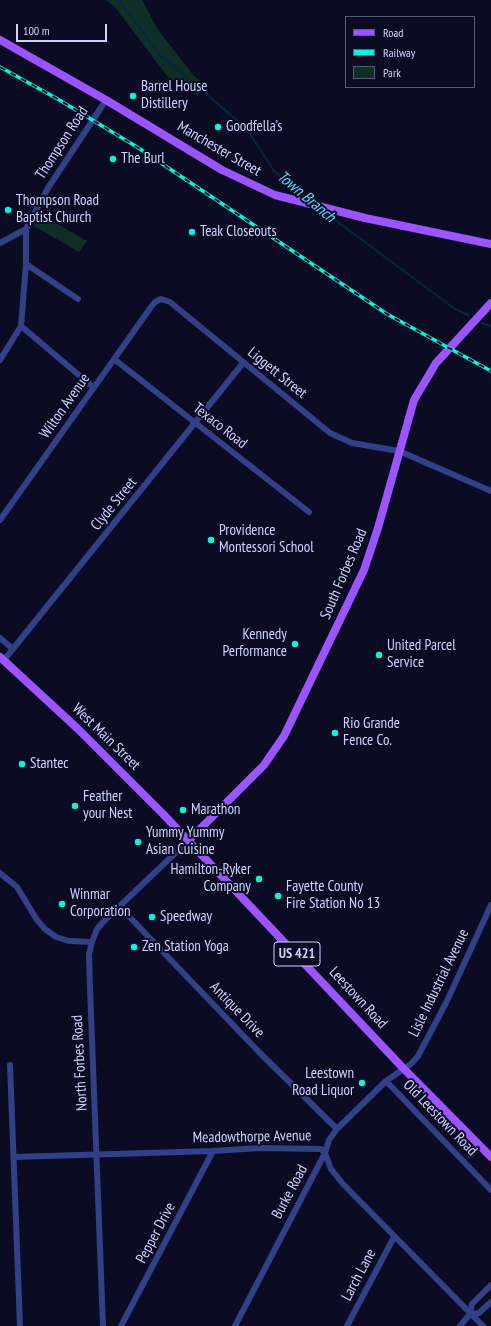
<!DOCTYPE html>
<meta charset="utf-8">
<style>
body{margin:0}
#map{position:relative;width:491px;height:1326px;overflow:hidden;background:#0b0c23;font-family:"PT Sans Narrow",sans-serif}
canvas{display:block}
.legend{position:absolute;left:345px;top:16px;width:130px;height:72px;box-sizing:border-box;background:#0b0c23;border:1px solid #595b7b;margin:0;padding:5px 7px;list-style:none;font-size:12px;color:#cdd2ff}
.legend li{display:flex;align-items:center;gap:8px;height:20px}
.legend b{width:20px;border:1px solid #595b7b}
.scale{position:absolute;left:16px;top:24px;width:91px;height:18px;box-sizing:border-box;border:2px solid #cdd2ff;border-top:0;padding-left:5px;font-size:12px;line-height:14px;white-space:nowrap;color:#cdd2ff;-webkit-text-stroke:3px #0b0c23;paint-order:stroke}
</style>
<div id="map">
<canvas width="491" height="1326"></canvas>
<ul class="legend">
<li><b style="height:5px;background:#9c54ff"></b>Road</li>
<li><b style="height:5px;background:#00f8de"></b>Railway</li>
<li><b style="height:11px;background:#0e2e26"></b>Park</li>
</ul>
<div class="scale">100 m</div>
</div>
<script>
const g = document.querySelector('canvas').getContext('2d');
g.lineJoin = 'round';
function fill(path, color) { g.fillStyle = color; g.fill(path, 'evenodd'); }
const poly = rows => new Path2D(rows.map(r => 'M' + r).join(''));
function trace(path, color, width, dash) { g.strokeStyle = color; g.lineWidth = width; g.lineCap = dash ? 'butt' : 'round'; g.setLineDash(dash || []); g.stroke(path); }
function label(font, color, halo, rows, align = 'center') {
  g.font = font + ' "PT Sans Narrow",sans-serif'; g.lineWidth = 4; g.setLineDash([]); g.textBaseline = 'middle'; g.strokeStyle = halo; g.fillStyle = color; for (const [text, x, y, turn = 0] of rows) {
    g.save(); g.translate(x, y); g.rotate((+turn || 0) * Math.PI / 180); g.textAlign = isNaN(turn) ? turn : align; if (halo) g.strokeText(text, 0, 0); g.fillText(text, 0, 0); g.restore();
  }
}
const green = poly([
 [106,0,142,0,158,30,194,76,205,85,197,96,167,76,115,7],
 [40,214,87,241,79,252,34,226]
]);
const stream = poly([
 [119,0,158,53,246,128,274,171,310,200],
 [323,211,455,309,468,315],
 [482,323,491,326]
]);
const minor = poly([
 [0,243,26,229],
 [26,264,78,299],
 [21,326,93,387],
 [114,359,309,512],
 [0,360,21,326,26,264,26,229,48,188,106,100],
 [0,520,151,307,155,302,161,299,170,302,330,433,352,443,399,451,491,491],
 [0,638,13,649],
 [4,660,243,363],
 [0,873,17,887,37,920,45,929,56,937,69,941,92,942],
 [120,907,259,1052,337,1129],
 [10,1065,20,1326],
 [386,1081,491,1190],
 [14,1157,213,1151,260,1148,321,1149,325,1153,331,1169,343,1184,483,1326],
 [470,1314,479,1313,491,1302],
 [103,1326,90,988,89,954,92,942,97,929,104,921,189,840],
 [121,1326,213,1151],
 [235,1326,325,1153,329,1140,337,1129,386,1081,411,1064,418,1056,446,1003,491,905],
 [347,1326,394,1237],
 [460,1326,470,1314,472,1304,491,1285]
]);
const major = poly([
 [0,40,106,100,222,170,275,195,365,218,491,244],
 [0,657,77,728,164,815,404,1069,491,1157],
 [189,840,264,765,284,736,364,570,378,528,414,400,436,363,491,303]
]);
const rail = poly([
 [0,67,56,98,137,147,387,314,491,371]
]);
const markers = [
 [133,96,4,"#00f8de"],
 [218,127,4,"#00f8de"],
 [113,159,4,"#00f8de"],
 [8,210,4,"#00f8de"],
 [192,232,4,"#00f8de"],
 [211,540,4,"#00f8de"],
 [295,644,4,"#00f8de"],
 [379,655,4,"#00f8de"],
 [335,733,4,"#00f8de"],
 [22,764,4,"#00f8de"],
 [75,806,4,"#00f8de"],
 [183,810,4,"#00f8de"],
 [138,842,4,"#00f8de"],
 [259,879,4,"#00f8de"],
 [278,896,4,"#00f8de"],
 [62,904,4,"#00f8de"],
 [152,917,4,"#00f8de"],
 [134,947,4,"#00f8de"],
 [362,1083,4,"#00f8de"]
];
const shields = [
 [297,954,46]
];
const shieldNames = [
 ["US 421",297,954]
];
const poiNames = [
 ["Barrel House",141,87],
 ["Distillery",141,104],
 ["Goodfella’s",226,127],
 ["The Burl",121,159],
 ["Thompson Road",16,201],
 ["Baptist Church",16,218],
 ["Teak Closeouts",200,232],
 ["Providence",219,531],
 ["Montessori School",219,548],
 ["Kennedy",287,635,"right"],
 ["Performance",287,652,"right"],
 ["United Parcel",387,646],
 ["Service",387,663],
 ["Rio Grande",343,724],
 ["Fence Co.",343,741],
 ["Stantec",30,764],
 ["Feather",83,797],
 ["your Nest",83,814],
 ["Marathon",191,810],
 ["Yummy Yummy",146,833],
 ["Asian Cuisine",146,850],
 ["Hamilton-Ryker",251,870,"right"],
 ["Company",251,887,"right"],
 ["Fayette County",286,887],
 ["Fire Station No 13",286,904],
 ["Winmar",70,895],
 ["Corporation",70,912],
 ["Speedway",160,917],
 ["Zen Station Yoga",142,947],
 ["Leestown",354,1074,"right"],
 ["Road Liquor",354,1091,"right"]
];
const streetNames = [
 ["Thompson Road",62,143,-57],
 ["Manchester Street",219,149,30],
 ["Liggett Street",277,373,39],
 ["Wilton Avenue",65,406,-55],
 ["Texaco Road",220,426,38],
 ["Clyde Street",114,504,-51],
 ["South Forbes Road",344,574,-67],
 ["West Main Street",106,737,44],
 ["Lisle Industrial Avenue",439,983,-64],
 ["Leestown Road",358,998,47],
 ["Antique Drive",237,1010,46],
 ["North Forbes Road",80,1063,-93],
 ["Old Leestown Road",440,1118,46],
 ["Meadowthorpe Avenue",252,1137,-1],
 ["Burke Road",290,1192,-62],
 ["Pepper Drive",156,1233,-62],
 ["Larch Lane",359,1275,-62]
];
const waterNames = [
 ["Town Branch",306,197,40]
];
fill(green, '#0e2e26');
trace(stream, '#042843', 2);
trace(minor, '#314087', 6);
trace(major, '#9c54ff', 8);
trace(rail, '#00f8de', 3.5);
trace(rail, '#0b0c23', 2, [6]);
for (const [x, y, r, color] of markers) { const dot = new Path2D(); dot.arc(x, y, r, 0, 2 * Math.PI); g.fillStyle = color; g.fill(dot); trace(dot, '#0b0c23', 1.5); }
for (const [x, y, w] of shields) { const box = new Path2D(); box.roundRect(x - w / 2, y - 12, w, 24, 3); g.fillStyle = '#0b0c23'; g.fill(box); trace(box, '#cdd2ff', 1); }
label('bold 14px', '#cdd2ff', null, shieldNames);
label('15px', '#cdd2ff', '#0b0c23', poiNames, 'left');
label('15px', '#cdd2ff', '#0b0c23', streetNames);
label('italic 16px', '#5bd5ff', '#0b0c23', waterNames);
</script>
